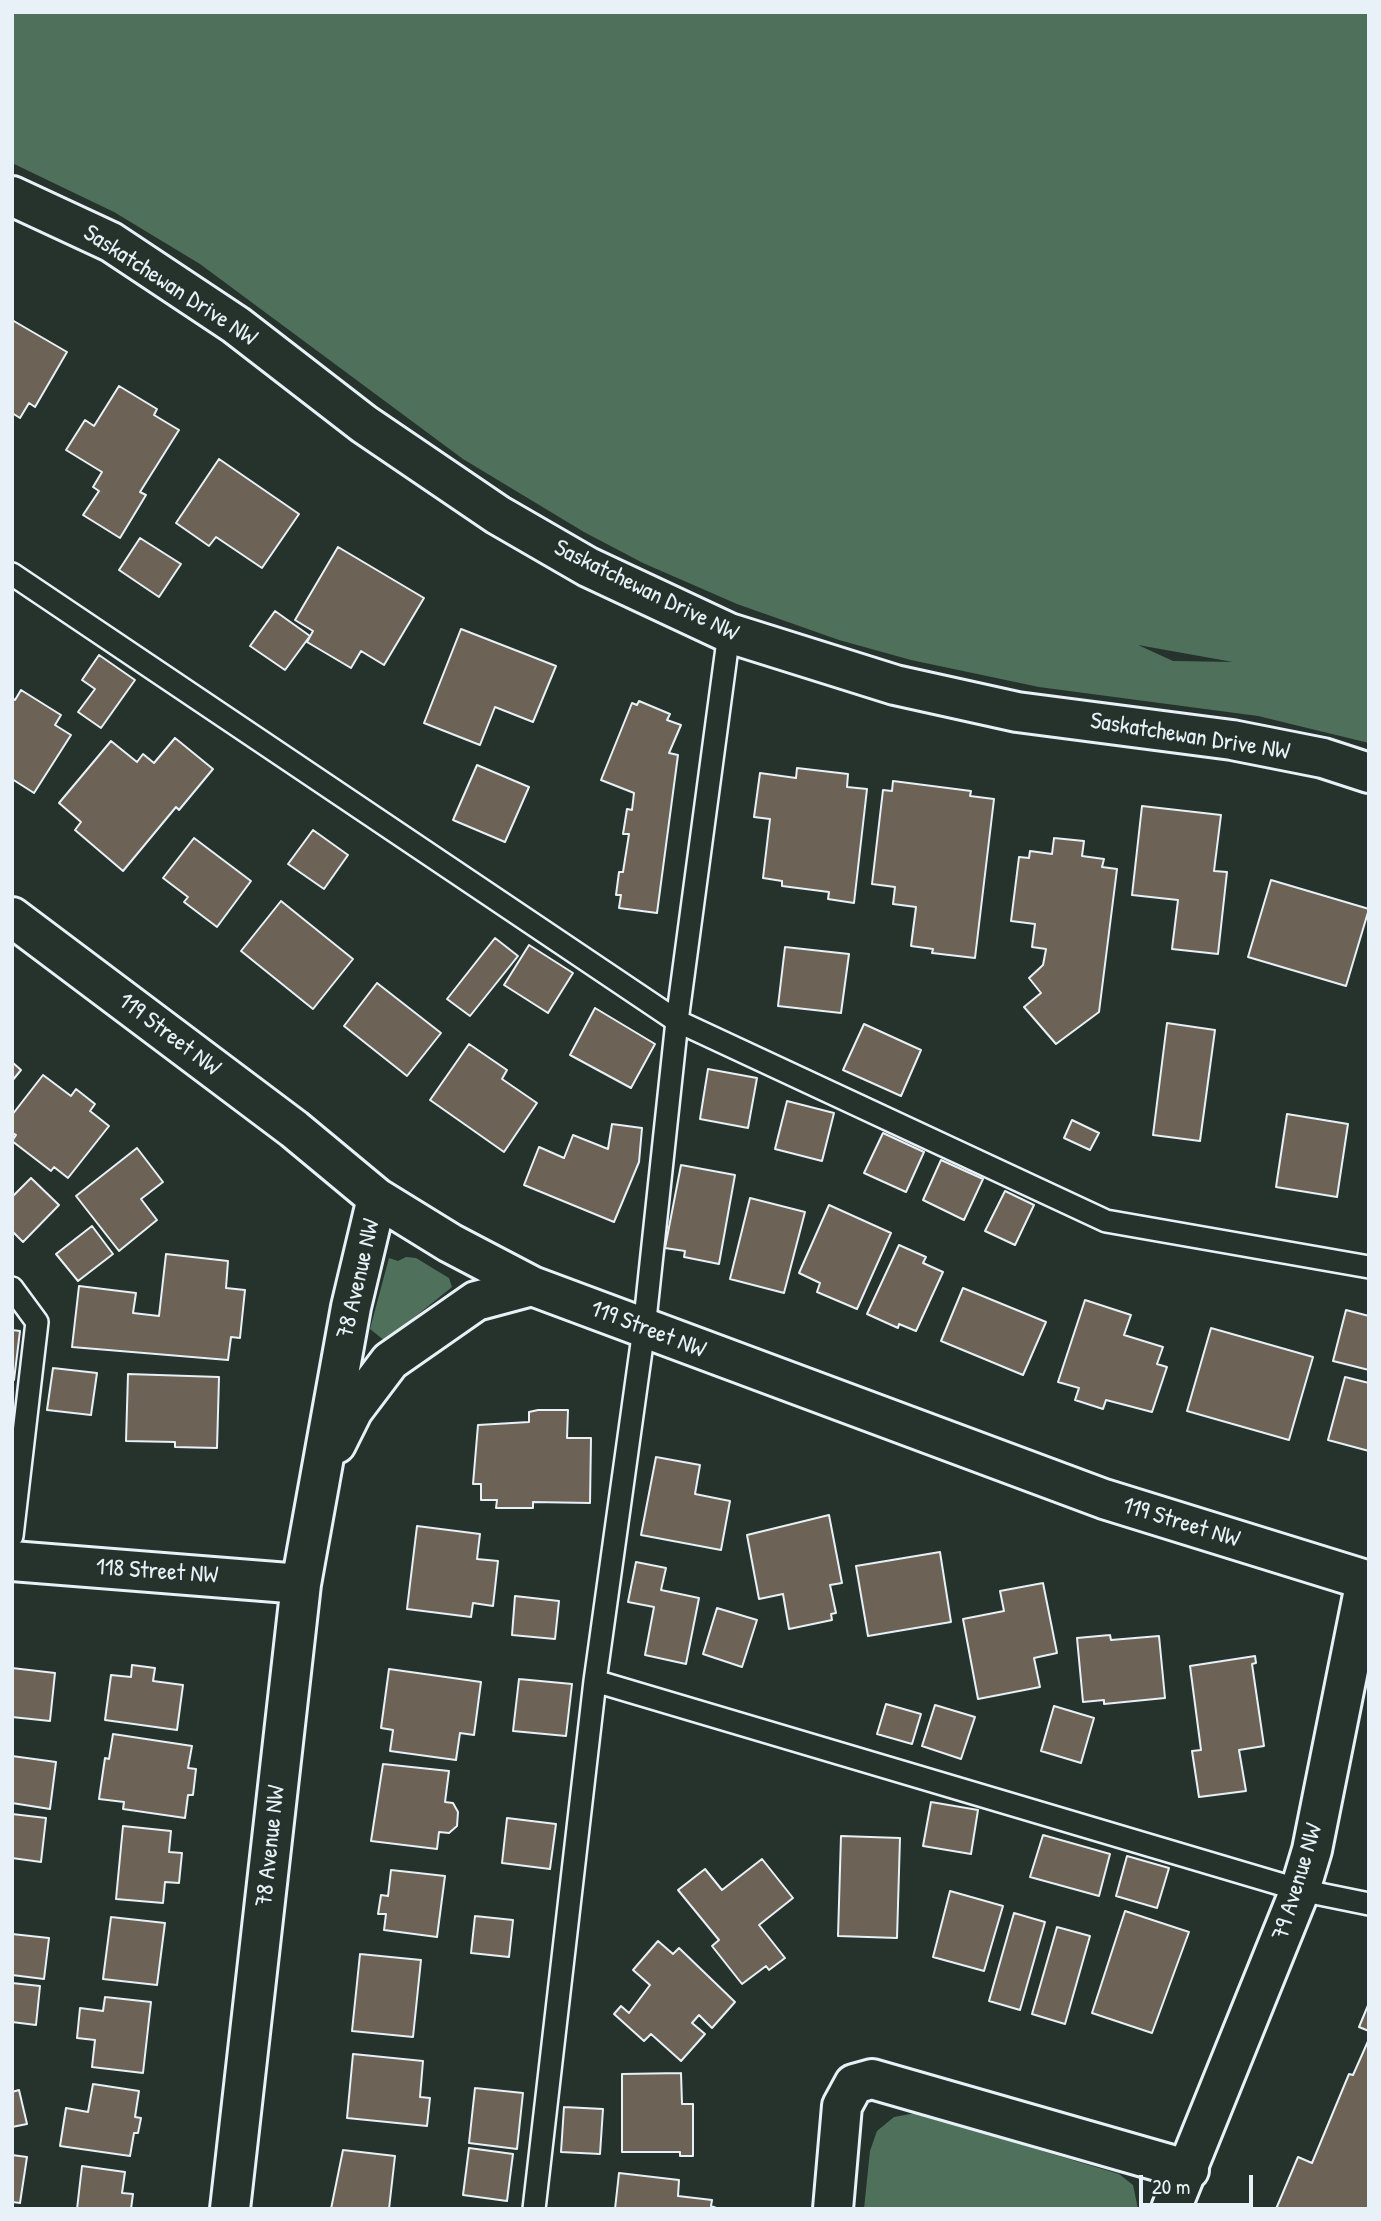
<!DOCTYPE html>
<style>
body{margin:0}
#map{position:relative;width:1381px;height:2221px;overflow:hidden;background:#26332d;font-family:"Patrick Hand",sans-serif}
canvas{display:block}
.frame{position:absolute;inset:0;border:14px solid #e8f1f8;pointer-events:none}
.scale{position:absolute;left:1139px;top:2175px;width:114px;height:32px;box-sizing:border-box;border:4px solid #e8f1f8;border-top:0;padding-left:9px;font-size:21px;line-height:24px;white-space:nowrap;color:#e8f1f8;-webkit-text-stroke:5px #26332d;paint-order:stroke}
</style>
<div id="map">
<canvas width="1381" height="2221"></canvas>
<div class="frame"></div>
<div class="scale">20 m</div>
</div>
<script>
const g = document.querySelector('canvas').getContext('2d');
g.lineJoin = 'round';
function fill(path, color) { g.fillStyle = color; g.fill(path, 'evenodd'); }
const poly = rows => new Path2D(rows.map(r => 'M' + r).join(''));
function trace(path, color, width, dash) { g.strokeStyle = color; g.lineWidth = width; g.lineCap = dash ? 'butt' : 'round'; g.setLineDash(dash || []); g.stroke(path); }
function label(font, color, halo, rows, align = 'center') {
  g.font = font + ' "Patrick Hand",sans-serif'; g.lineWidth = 5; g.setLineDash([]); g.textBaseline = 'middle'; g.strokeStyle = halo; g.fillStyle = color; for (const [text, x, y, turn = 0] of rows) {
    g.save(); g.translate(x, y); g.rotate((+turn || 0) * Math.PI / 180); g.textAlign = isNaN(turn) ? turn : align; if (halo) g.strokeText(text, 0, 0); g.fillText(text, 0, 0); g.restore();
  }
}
const green = poly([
 [12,12,1369,12,1369,743,1258,716,1039,687,911,660,839,640,737,604,643,563,584,532,463,459,200,264,114,212,12,163],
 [1138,645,1233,662,1234,662,1173,661],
 [406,1257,416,1258,439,1272,449,1278,452,1287,385,1341,370,1329,389,1258,398,1261],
 [916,2113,1119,2174,1133,2185,1138,2209,864,2209,870,2151,877,2131,894,2117]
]);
const building = poly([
 [12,320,67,352,35,407,29,403,20,418,12,413,12,320],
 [119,386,157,409,154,415,179,430,140,492,146,495,120,538,83,515,99,491,93,487,102,472,66,450,85,420,94,426,119,386],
 [219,459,299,514,262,568,216,537,209,546,176,523,219,459],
 [140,538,181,564,159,597,119,570,140,538],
 [338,547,424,598,384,665,361,651,351,668,307,642,313,631,295,620,338,547],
 [275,611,310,636,285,670,250,646,275,611],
 [461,629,556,666,533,722,495,707,480,745,424,723,461,629],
 [99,655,135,680,101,728,78,712,95,689,82,680,99,655],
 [21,690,61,715,55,725,71,735,34,793,12,779,12,698,15,700,21,690],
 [639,701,670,714,667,720,681,725,669,753,678,755,657,913,619,908,621,895,616,895,619,872,623,872,629,834,623,834,627,809,632,810,634,793,601,780,632,703,637,705,639,701],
 [175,738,213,769,179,810,176,807,123,871,75,830,81,822,59,803,111,741,137,762,143,754,154,763,175,738],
 [477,765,529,787,505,842,453,820,477,765],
 [797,768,848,774,847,787,867,789,854,903,828,899,829,892,782,886,782,881,763,878,770,819,754,817,760,773,796,778,797,768],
 [893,781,971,791,970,796,994,799,975,958,932,953,933,949,911,946,916,907,893,904,895,887,872,884,883,790,892,791,893,781],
 [1142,806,1221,815,1214,871,1227,872,1218,954,1172,949,1178,900,1132,895,1142,806],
 [313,830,348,855,324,889,288,864,313,830],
 [194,838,251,881,217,927,184,902,188,897,163,878,194,838],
 [1054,838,1084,841,1082,856,1104,859,1102,867,1117,869,1099,1012,1056,1044,1024,1007,1041,993,1029,978,1043,965,1046,949,1032,947,1035,924,1011,921,1019,857,1029,858,1030,851,1052,854,1054,838],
 [1271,880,1369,909,1346,986,1248,957,1271,880],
 [281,901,353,959,313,1009,241,951,281,901],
 [495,938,518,956,470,1016,447,999,495,938],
 [529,945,573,973,548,1013,504,985,529,945],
 [785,947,849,954,841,1013,778,1006,785,947],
 [377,983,441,1033,407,1076,344,1026,377,983],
 [595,1008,655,1044,631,1088,570,1055,595,1008],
 [1167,1023,1215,1030,1200,1141,1153,1135,1167,1023],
 [864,1024,921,1050,901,1096,843,1070,864,1024],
 [469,1044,507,1070,502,1079,537,1103,504,1152,430,1100,469,1044],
 [12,1062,21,1070,12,1081,12,1062],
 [708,1069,757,1078,748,1128,700,1119,708,1069],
 [43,1075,71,1096,76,1089,95,1104,90,1111,109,1126,68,1178,54,1167,51,1171,12,1141,16,1135,12,1133,12,1115,43,1075],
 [787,1101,834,1113,822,1161,775,1149,787,1101],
 [1287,1114,1348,1124,1337,1197,1276,1187,1287,1114],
 [1072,1120,1099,1133,1090,1150,1064,1138,1072,1120],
 [612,1124,642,1128,639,1162,614,1222,524,1185,539,1147,564,1158,573,1135,608,1149,612,1124],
 [883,1133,924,1152,906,1192,864,1173,883,1133],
 [137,1148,163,1182,141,1199,157,1220,119,1251,76,1196,137,1148],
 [941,1160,983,1179,964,1220,923,1200,941,1160],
 [681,1165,735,1175,719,1264,684,1257,685,1251,665,1248,681,1165],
 [31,1178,59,1205,23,1242,12,1231,12,1197,31,1178],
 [1005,1191,1034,1205,1015,1245,985,1231,1005,1191],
 [750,1198,805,1212,784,1293,730,1279,750,1198],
 [829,1205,891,1233,857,1309,817,1292,820,1283,799,1273,829,1205],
 [92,1226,113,1254,78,1281,56,1254,92,1226],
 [899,1245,926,1257,923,1263,943,1272,916,1331,899,1324,898,1328,867,1314,899,1245],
 [166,1254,228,1261,226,1288,245,1290,240,1338,231,1337,228,1360,72,1347,79,1286,136,1293,133,1313,159,1316,166,1254],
 [963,1288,1046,1322,1023,1375,941,1341,963,1288],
 [1085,1300,1131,1315,1124,1335,1163,1347,1157,1364,1167,1367,1152,1412,1106,1400,1103,1409,1075,1400,1079,1388,1058,1382,1085,1300],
 [1346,1310,1369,1316,1369,1370,1333,1361,1346,1310],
 [1211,1328,1313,1357,1289,1440,1187,1411,1211,1328],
 [12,1330,20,1331,14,1380,12,1380,12,1330],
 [53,1368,97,1373,91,1415,47,1410,53,1368],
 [128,1374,219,1377,217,1448,175,1447,175,1442,126,1441,128,1374],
 [1345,1377,1369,1383,1369,1451,1328,1440,1345,1377],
 [538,1410,568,1410,567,1438,591,1438,590,1503,533,1502,533,1508,496,1508,497,1500,481,1500,481,1484,473,1484,478,1425,529,1422,529,1412,538,1410],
 [656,1457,700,1465,695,1494,730,1501,721,1550,641,1535,656,1457],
 [829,1515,842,1583,830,1585,836,1613,831,1614,832,1620,789,1629,783,1594,759,1599,747,1535,829,1515],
 [417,1526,480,1534,477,1559,498,1561,493,1606,473,1603,471,1617,407,1609,417,1526],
 [940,1552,951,1622,868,1636,856,1566,940,1552],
 [636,1562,666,1568,661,1590,699,1598,686,1664,645,1655,654,1607,628,1602,636,1562],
 [1043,1583,1057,1653,1034,1658,1040,1687,978,1699,963,1619,1004,1611,1000,1591,1043,1583],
 [515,1596,559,1601,555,1639,512,1635,515,1596],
 [717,1608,757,1620,742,1667,703,1654,717,1608],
 [1110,1635,1111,1640,1159,1636,1165,1698,1104,1704,1104,1700,1083,1702,1077,1638,1110,1635],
 [1255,1656,1256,1663,1252,1664,1264,1746,1239,1750,1246,1791,1199,1797,1192,1751,1201,1750,1190,1666,1255,1656],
 [132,1665,155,1668,153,1681,183,1685,177,1730,105,1720,111,1675,131,1677,132,1665],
 [12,1668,55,1673,50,1721,12,1717,12,1668],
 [389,1669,481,1682,474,1735,460,1733,456,1760,390,1751,393,1730,381,1728,389,1669],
 [519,1679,572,1684,566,1736,513,1731,519,1679],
 [886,1704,921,1714,912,1744,877,1734,886,1704],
 [935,1705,975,1717,961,1759,922,1746,935,1705],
 [1054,1706,1094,1718,1081,1763,1041,1751,1054,1706],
 [113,1734,192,1746,188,1768,196,1769,193,1795,188,1795,185,1818,123,1809,124,1802,99,1799,105,1758,109,1759,113,1734],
 [12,1756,56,1762,50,1809,12,1803,12,1756],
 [383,1764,449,1771,445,1802,453,1803,458,1812,457,1826,449,1833,439,1832,437,1849,371,1841,383,1764],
 [931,1802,978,1810,971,1854,923,1846,931,1802],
 [12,1814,46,1818,41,1862,12,1858,12,1814],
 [507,1818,556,1824,550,1869,502,1863,507,1818],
 [123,1826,171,1831,169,1852,182,1853,179,1883,165,1882,163,1903,116,1899,123,1826],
 [1043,1835,1110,1854,1099,1896,1030,1877,1043,1835],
 [841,1836,900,1838,897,1938,838,1936,841,1836],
 [1127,1856,1169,1868,1157,1908,1116,1896,1127,1856],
 [762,1859,793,1898,759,1925,785,1958,769,1970,766,1966,742,1984,712,1946,719,1940,678,1890,705,1869,722,1890,762,1859],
 [391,1870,445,1876,437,1937,384,1930,386,1914,378,1914,381,1895,388,1896,391,1870],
 [950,1891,1003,1906,984,1971,933,1957,950,1891],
 [1125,1911,1189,1932,1152,2033,1092,2013,1125,1911],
 [1014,1913,1045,1922,1020,2010,989,2001,1014,1913],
 [475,1916,513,1920,509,1957,471,1953,475,1916],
 [111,1917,165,1923,157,1985,103,1979,111,1917],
 [1057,1927,1090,1936,1065,2024,1032,2014,1057,1927],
 [12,1934,49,1938,44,1979,12,1975,12,1934],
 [658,1941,673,1954,679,1948,735,2002,712,2028,699,2015,692,2023,705,2034,681,2061,651,2034,644,2041,614,2014,621,2006,629,2013,650,1985,633,1970,658,1941],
 [360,1954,421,1960,413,2037,352,2031,360,1954],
 [12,1983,40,1986,36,2025,12,2022,12,1983],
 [105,1997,151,2002,143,2073,92,2067,95,2040,77,2038,80,2008,103,2011,105,1997],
 [1369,2003,1369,2031,1359,2027,1369,2003],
 [1369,2039,1369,2209,1276,2209,1298,2157,1312,2163,1349,2074,1353,2075,1369,2039],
 [353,2054,423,2061,420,2097,430,2098,427,2126,347,2118,353,2054],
 [681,2073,682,2104,693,2104,693,2156,680,2156,680,2152,622,2152,622,2074,681,2073],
 [93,2084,139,2091,135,2117,141,2118,138,2133,134,2133,130,2156,60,2146,66,2108,88,2112,93,2084],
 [475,2088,523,2093,517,2149,469,2143,475,2088],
 [19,2090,27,2124,12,2127,12,2092,19,2090],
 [564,2107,603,2109,600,2154,561,2152,564,2107],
 [469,2148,513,2154,507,2201,463,2195,469,2148],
 [343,2150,395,2156,389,2209,331,2209,343,2150],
 [12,2155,27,2157,20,2203,12,2202,12,2155],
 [82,2166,125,2172,122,2193,133,2194,131,2209,60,2209,77,2209,82,2166],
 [619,2173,679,2180,678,2196,712,2200,711,2206,719,2209,615,2209,619,2173]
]);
const service = poly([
 [12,574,677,1021,1106,1221,1369,1267],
 [12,1288,37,1322,12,1536],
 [595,1681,1300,1890,1369,1904],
 [534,2209,595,1681,644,1329,677,1021,729,633]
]);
const minor = poly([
 [12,917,294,1129,377,1198,450,1243,532,1286,1104,1499,1369,1581],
 [336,1444,353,1410,390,1361,476,1301,532,1286],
 [12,1561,301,1584],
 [230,2209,301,1584,351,1307,377,1198],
 [833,2209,842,2106,854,2084,872,2079,1189,2170],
 [1171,2209,1300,1890,1312,1850,1366,1580]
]);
const tertiary = poly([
 [12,196,111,242,236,325,364,424,498,515,588,567,729,633,895,685,1017,712,1232,740,1323,758,1369,773]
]);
const streetNames = [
 ["Saskatchewan Drive NW",170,286,33],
 ["Saskatchewan Drive NW",646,591,26],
 ["Saskatchewan Drive NW",1190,737,9],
 ["119 Street NW",169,1035,37],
 ["78 Avenue NW",359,1279,-77],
 ["119 Street NW",648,1330,21],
 ["119 Street NW",1181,1523,17],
 ["118 Street NW",157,1572,4],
 ["78 Avenue NW",271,1846,-84],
 ["79 Avenue NW",1298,1882,-73]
];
fill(green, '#4f715c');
fill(building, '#6c6255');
trace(building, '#e8f1f8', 2);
trace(service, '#e8f1f8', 26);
trace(minor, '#e8f1f8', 44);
trace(tertiary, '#e8f1f8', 44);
trace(service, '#26332d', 21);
trace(minor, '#26332d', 38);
trace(tertiary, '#26332d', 38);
label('24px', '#e8f1f8', '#26332d', streetNames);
</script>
